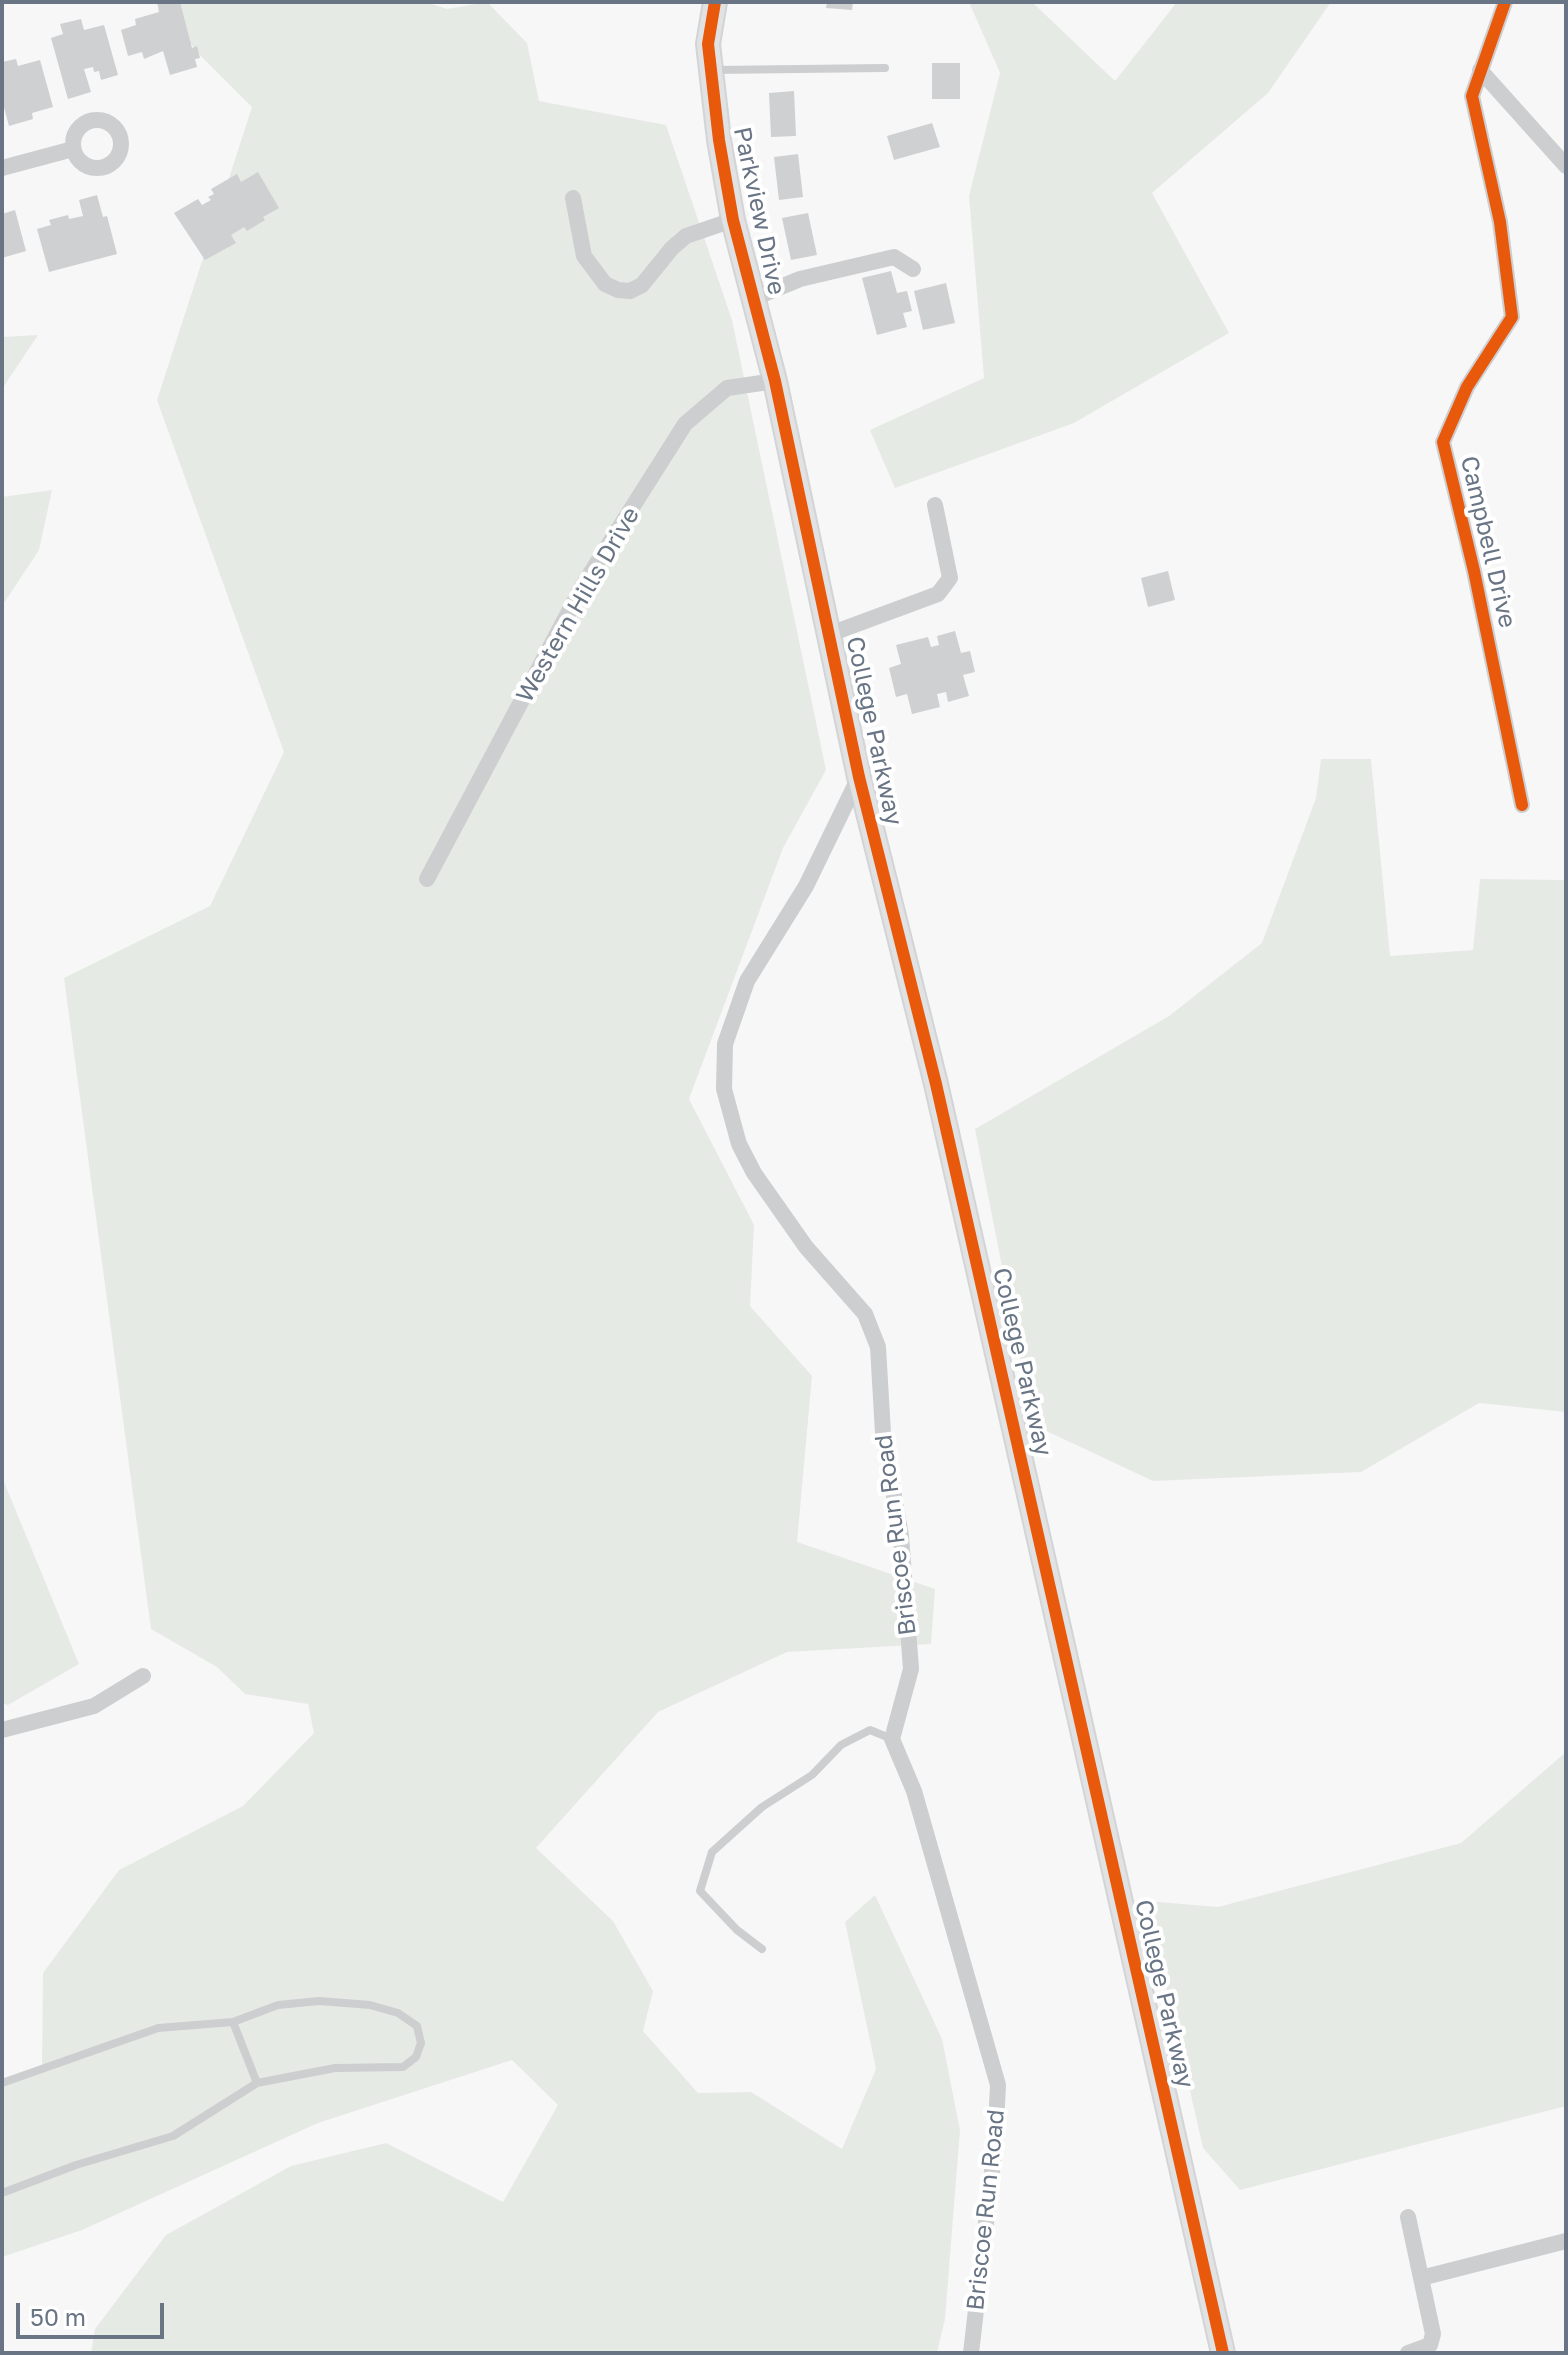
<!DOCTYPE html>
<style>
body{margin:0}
#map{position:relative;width:1568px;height:2355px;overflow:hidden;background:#f7f7f7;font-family:"Golos Text",sans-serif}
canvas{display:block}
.frame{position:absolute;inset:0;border:4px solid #697585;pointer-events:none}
.scale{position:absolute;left:16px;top:2303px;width:148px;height:36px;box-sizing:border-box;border:4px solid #697585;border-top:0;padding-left:10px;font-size:24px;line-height:28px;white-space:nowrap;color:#697585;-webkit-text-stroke:6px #fff;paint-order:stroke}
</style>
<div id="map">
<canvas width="1568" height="2355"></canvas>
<div class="frame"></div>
<div class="scale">50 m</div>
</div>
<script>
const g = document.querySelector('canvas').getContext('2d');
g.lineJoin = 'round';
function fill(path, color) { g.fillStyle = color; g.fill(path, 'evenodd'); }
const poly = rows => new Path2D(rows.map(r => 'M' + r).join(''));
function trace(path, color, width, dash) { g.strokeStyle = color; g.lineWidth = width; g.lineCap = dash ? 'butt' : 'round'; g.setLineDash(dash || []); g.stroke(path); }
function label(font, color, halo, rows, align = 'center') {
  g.font = font + ' "Golos Text",sans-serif'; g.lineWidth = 8; g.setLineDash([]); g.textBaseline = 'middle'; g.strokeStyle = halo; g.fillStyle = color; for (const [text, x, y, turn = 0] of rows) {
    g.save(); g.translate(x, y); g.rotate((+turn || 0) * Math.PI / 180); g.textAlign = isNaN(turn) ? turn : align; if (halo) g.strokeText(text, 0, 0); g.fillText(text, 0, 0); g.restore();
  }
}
const green = poly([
 [156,2,426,2,447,9,487,2,527,43,539,101,666,125,732,320,826,770,783,848,689,1099,754,1225,750,1306,812,1376,797,1542,935,1589,931,1644,787,1652,658,1712,536,1848,613,1921,653,1991,643,2031,698,2093,751,2092,842,2149,876,2069,845,1922,875,1895,942,2039,960,2130,945,2319,937,2353,91,2353,95,2329,166,2235,291,2166,386,2143,503,2202,558,2105,512,2060,318,2123,82,2230,2,2257,2,2084,44,2071,168,2020,42,2066,43,1973,119,1870,243,1806,314,1733,308,1704,245,1694,217,1667,151,1629,64,978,210,906,284,752,157,400,252,107,199,54],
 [969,2,1032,2,1115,81,1177,2,1331,2,1268,93,1152,193,1229,333,1074,423,895,488,870,430,984,378,969,196,1000,73],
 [38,335,2,389,2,337],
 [52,490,39,550,2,606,2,497],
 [1321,759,1371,759,1390,956,1473,950,1480,879,1566,880,1566,1412,1479,1403,1361,1472,1153,1481,1040,1428,1026,1389,975,1129,1169,1016,1262,943,1316,798],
 [2,1477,79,1664,8,1705,2,1703],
 [1566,1752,1566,2106,1240,2190,1203,2148,1147,1901,1218,1907,1461,1843]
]);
const building = poly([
 [157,2,180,2,192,48,197,46,200,58,195,59,197,67,170,75,163,51,144,59,142,52,128,56,121,30,136,25,135,19,159,12],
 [827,2,853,2,852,10,826,8],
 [81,19,84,30,104,25,118,75,101,80,99,71,94,72,93,67,84,69,91,92,68,99,51,38,63,34,60,24],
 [16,59,18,66,40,60,53,107,32,113,33,119,9,126,2,100,2,62],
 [932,63,960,63,960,99,932,99],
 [794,91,796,136,771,137,769,93],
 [932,123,940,147,894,160,887,136],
 [798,154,803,197,779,200,774,157],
 [258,172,279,208,263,217,265,220,247,231,244,227,231,235,236,243,205,260,174,213,198,199,202,205,211,200,208,197,214,194,211,189,237,174,241,182],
 [97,195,103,217,107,216,117,254,49,272,37,229,51,225,49,220,68,215,69,219,83,216,79,200],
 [15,210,26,251,2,258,2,214],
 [808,213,817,255,791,260,782,218],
 [891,271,897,293,907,291,912,311,903,313,907,327,877,335,862,278],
 [946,283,955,323,923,330,914,291],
 [1168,571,1175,600,1148,607,1141,578],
 [955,631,961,653,970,651,975,672,963,675,969,696,948,702,946,692,937,694,940,707,912,714,907,694,896,697,889,668,901,664,896,645,928,637,931,647,939,645,937,636]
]);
const lane = poly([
 [713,70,885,68],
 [762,1949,737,1930,700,1891,712,1852,762,1807,812,1775,841,1745,870,1730,892,1739],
 [233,2022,257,2083],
 [2,2083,158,2028,233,2022,278,2005,319,2001,370,2005,398,2013,417,2026,421,2043,416,2057,403,2067,335,2068,257,2083,173,2136,76,2165,2,2193]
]);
const street = poly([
 [1505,2,1472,96,1500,222,1512,317,1467,387,1443,442,1474,571,1522,805],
 [1480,70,1566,166],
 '73 144a24 24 0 1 1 48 0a24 24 0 1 1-48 0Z',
 [2,168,73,149],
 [573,198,584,256,605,284,618,290,630,291,642,285,672,248,686,236,733,220],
 [754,298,800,279,894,257,913,269],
 [830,634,938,594,950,578,935,505],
 [859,777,806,886,747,981,725,1044,724,1089,739,1144,754,1173,806,1247,865,1314,878,1347,883,1433,901,1536,911,1669,892,1739,914,1791,998,2085,995,2145,971,2353],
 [427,879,583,585,685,424,727,388,775,381],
 [2,1730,94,1706,143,1676],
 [1421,2278,1566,2241],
 [1408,2353,1430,2345,1433,2334,1408,2217]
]);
const secondary = poly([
 [715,2,708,44,719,140,733,220,775,381,859,777,936,1084,1223,2353]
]);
const cycleway = poly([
 [715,2,708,44,719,140,733,220,775,381,859,777,936,1084,1223,2353],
 [1505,2,1472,96,1500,222,1512,317,1467,387,1443,442,1474,571,1522,805]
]);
const streetNames = [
 ["Parkview Drive",759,211,78],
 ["Campbell Drive",1488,542,77],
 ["Western Hills Drive",578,605,-60],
 ["College Parkway",874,731,78],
 ["College Parkway",1022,1362,77],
 ["Briscoe Run Road",896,1535,-97],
 ["College Parkway",1164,1994,77],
 ["Briscoe Run Road",986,2210,-84]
];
fill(green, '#e6eae5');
fill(building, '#cfd0d2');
trace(secondary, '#d3d4d5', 26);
trace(lane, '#cdced0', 8);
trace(street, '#cdced0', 16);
trace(secondary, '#e1e2e3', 22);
trace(cycleway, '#e8590c', 12);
label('24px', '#697585', '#fff', streetNames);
</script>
